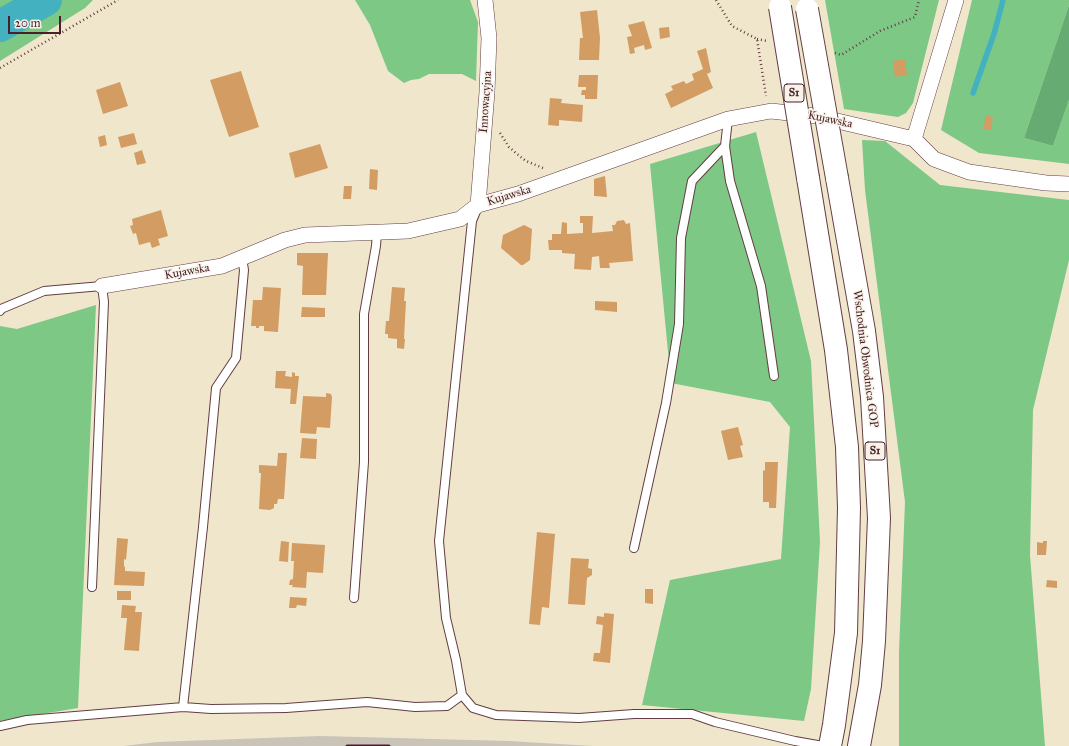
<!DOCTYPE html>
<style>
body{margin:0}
#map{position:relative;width:1069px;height:746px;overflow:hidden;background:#f0e6cc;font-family:"IM FELL Great Primer",serif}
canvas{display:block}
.scale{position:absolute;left:8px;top:16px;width:53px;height:18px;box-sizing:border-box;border:2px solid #4a1f2b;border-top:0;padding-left:5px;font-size:12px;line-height:14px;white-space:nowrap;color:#4a1f2b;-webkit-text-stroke:3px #f7f3e8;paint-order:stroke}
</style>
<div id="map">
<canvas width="1069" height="746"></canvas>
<div class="scale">20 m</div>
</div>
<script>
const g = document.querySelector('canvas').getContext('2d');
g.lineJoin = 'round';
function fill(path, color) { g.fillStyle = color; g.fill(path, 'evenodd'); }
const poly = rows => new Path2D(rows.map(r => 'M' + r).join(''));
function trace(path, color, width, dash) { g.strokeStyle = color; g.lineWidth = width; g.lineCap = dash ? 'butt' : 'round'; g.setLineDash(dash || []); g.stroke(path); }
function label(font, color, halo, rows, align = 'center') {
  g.font = font + ' "IM FELL Great Primer",serif'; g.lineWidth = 3; g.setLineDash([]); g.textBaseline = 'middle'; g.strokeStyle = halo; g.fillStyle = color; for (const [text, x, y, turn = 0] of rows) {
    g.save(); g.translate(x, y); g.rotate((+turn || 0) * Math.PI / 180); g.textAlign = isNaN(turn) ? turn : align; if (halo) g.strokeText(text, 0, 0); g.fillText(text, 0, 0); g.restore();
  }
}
const industrial = poly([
 [320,736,509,741,593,746,124,746,157,742]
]);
const green = poly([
 [0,0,93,0,85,8,0,61],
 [355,0,470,0,478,22,476,81,462,74,429,74,419,79,411,80,404,83,388,71,370,25],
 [825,0,939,0,913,103,906,113,898,117,844,109],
 [972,0,1069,0,1069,5,1024,138,1053,146,1069,100,1069,164,979,153,941,130],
 [756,132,811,361,820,542,811,689,804,721,642,705,670,580,781,559,790,427,770,402,671,383,650,164],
 [862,140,885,141,940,185,1069,200,1069,260,1033,410,1030,555,1045,746,899,746,899,652,905,502,865,190],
 [96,305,78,708,0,721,0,326,17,329]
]);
const forest = poly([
 [1069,5,1069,100,1053,146,1024,138]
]);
const stream = poly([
 [973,93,994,34,1003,0]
]);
const river = poly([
 [0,26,46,0]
]);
const building = poly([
 [597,10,600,38,599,60,579,60,580,38,583,38,580,12],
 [644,21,652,48,645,50,644,45,634,48,635,53,630,54,627,37,632,36,628,25],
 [669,27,670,37,660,39,659,28],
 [706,48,711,72,707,74,713,88,671,108,665,94,673,90,671,86,684,81,686,84,694,80,692,74,703,69,697,51],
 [905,59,907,75,895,77,893,61],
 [241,71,259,127,229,137,210,80],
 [579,75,598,75,597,99,585,99,585,95,581,95,582,90,586,90,586,87,578,87],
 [120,82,128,106,103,114,96,90],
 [550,98,562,99,561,103,583,105,582,122,559,120,559,126,548,125],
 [986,115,993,117,991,130,983,129],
 [134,133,137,144,121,148,118,137],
 [105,135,107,145,100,147,98,137],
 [320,144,328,168,295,178,289,153],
 [142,150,146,163,137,165,134,153],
 [370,169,378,170,377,190,369,189],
 [605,176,607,197,594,196,594,179],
 [344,186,352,186,351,199,343,199],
 [161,210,168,236,158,239,160,245,152,248,150,242,139,245,136,233,133,234,130,226,133,225,132,219],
 [580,216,593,216,592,233,613,231,612,225,615,225,617,221,624,220,626,224,630,223,633,261,609,263,610,268,600,268,599,256,592,257,591,270,574,269,575,254,562,253,562,250,549,250,548,240,552,240,552,234,561,234,562,222,567,223,567,234,583,233,583,223,580,223],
 [524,225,532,229,530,260,523,265,521,265,501,248,503,235],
 [297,253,328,253,326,295,302,295,303,266,297,265],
 [263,287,281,288,278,332,264,331,264,326,259,326,259,328,256,328,256,326,251,326,253,300,262,300],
 [392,287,405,288,404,301,406,301,404,339,405,339,404,349,397,348,397,339,388,338,388,334,385,334,386,321,389,321],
 [595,301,617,302,617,312,595,310],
 [302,307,325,308,325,317,301,317],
 [276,371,286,371,285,376,292,377,292,372,295,373,295,376,299,376,296,404,290,404,291,389,275,388],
 [326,393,331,394,332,397,330,428,317,427,316,434,300,433,303,396,326,397],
 [738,427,743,445,740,446,743,457,728,460,721,431],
 [302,438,317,439,316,459,300,458],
 [278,453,287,453,284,499,278,499,277,504,274,504,274,508,270,510,259,509,261,473,259,473,259,465,277,466],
 [765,462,778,462,776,508,769,508,769,502,763,502,763,470,765,471],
 [537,532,555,534,549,608,542,607,540,625,529,624],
 [117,538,128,539,126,560,124,559,124,566,125,567,125,571,145,572,144,586,114,585],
 [281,541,289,542,288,562,279,561],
 [1043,541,1047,541,1046,555,1037,555,1037,542,1043,543],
 [292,543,325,545,323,573,307,572,306,588,292,587,293,585,289,585,290,580,293,579,294,561,291,561],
 [571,558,589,559,588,568,592,569,592,575,587,578,585,605,568,604],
 [1047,580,1057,581,1057,588,1046,587],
 [645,589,653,589,653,604,645,603],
 [117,591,131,591,131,600,117,600],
 [290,597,307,598,306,606,297,605,296,608,289,608],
 [122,605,136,606,135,612,142,612,139,651,124,650,127,618,121,618],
 [604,613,614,614,610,663,593,661,594,653,600,653,603,625,596,624,597,616,604,617]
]);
const path = poly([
 [716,0,732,26,757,39,766,96],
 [757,39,767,41],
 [835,53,841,55,880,31,915,17,919,0],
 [0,68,118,0],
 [500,133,509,147,517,154,526,161,543,168]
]);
const service = poly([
 [728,119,725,146,730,181,761,286,774,376],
 [477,209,472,221,439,541,446,618,456,660,462,695,473,708,496,715,579,718,634,714,692,714,715,722,795,741,823,746],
 [0,311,1,309,44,291,102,286,104,302,92,587],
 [634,548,666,403,679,324,681,238,692,181,725,146],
 [354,598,364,462,364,314,376,246,377,232],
 [183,707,203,527,216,388,236,358,244,270,242,258],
 [0,726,27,720,183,707,211,709,286,708,367,702,415,707,447,706,462,695]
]);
const minor = poly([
 [914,139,934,159,969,172,1046,183,1069,184],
 [914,139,956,0],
 [478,205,487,92,489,38,485,0],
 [102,286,222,266,285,240,305,235,408,231,460,219,478,205,518,194,728,119,771,111,816,116,914,139]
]);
const motorway = poly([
 [808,178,836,350,847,447,849,508,846,633,834,725,830,746],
 [837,178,864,331,872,397,879,518,874,641,870,685,859,746]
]);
const rail = poly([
 [347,746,389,746]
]);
const motorwayBridge = poly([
 [780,7,808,178],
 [807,9,837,178]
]);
const shields = [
 [794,93,20],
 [875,451,20]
];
const shieldNames = [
 ["S1",794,93],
 ["S1",875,451]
];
const streetNames = [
 ["Innowacyjna",486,102,-86],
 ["Kujawska",830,120,12],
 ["Kujawska",509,196,-17],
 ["Kujawska",187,272,-10],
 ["Wschodnia Obwodnica GOP",865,359,83]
];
fill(industrial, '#c9c3b8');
fill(green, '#7dc885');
fill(forest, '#66ac72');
trace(stream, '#43b1bf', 5.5);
trace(river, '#43b1bf', 32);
fill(building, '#d29c62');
trace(service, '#633d43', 10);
trace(minor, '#633d43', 16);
trace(motorway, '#633d43', 24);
trace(path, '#633d43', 2.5, [1, 3]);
trace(service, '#fff', 8);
trace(minor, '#fff', 15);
trace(motorway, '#fff', 22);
trace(rail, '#4a1f2b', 3);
trace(motorwayBridge, '#633d43', 24, []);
trace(motorwayBridge, '#fff', 22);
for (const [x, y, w] of shields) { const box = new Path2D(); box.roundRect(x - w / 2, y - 9, w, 18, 3); g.fillStyle = '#f7f3e8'; g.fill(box); trace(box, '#4a1f2b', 1); }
label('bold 11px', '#4a1f2b', null, shieldNames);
label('12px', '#4a1f2b', '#f7f3e8', streetNames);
</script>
